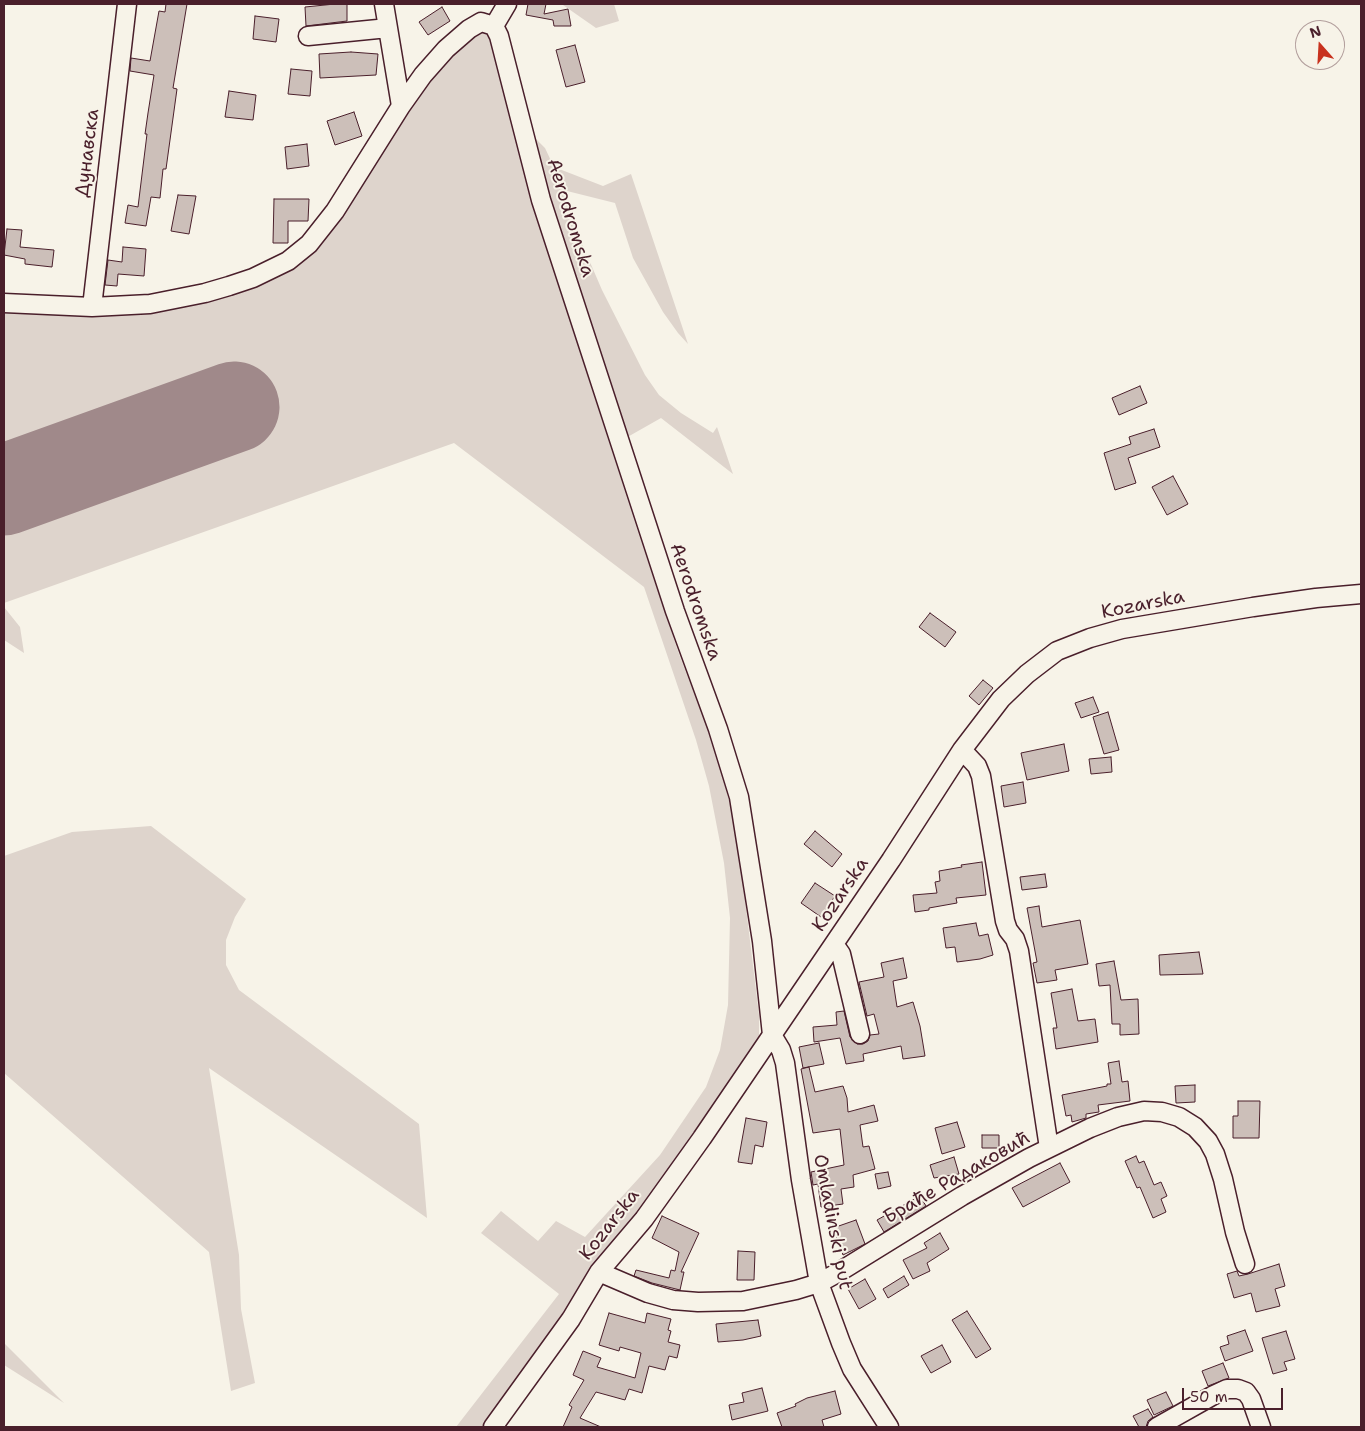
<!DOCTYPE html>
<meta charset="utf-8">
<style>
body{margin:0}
#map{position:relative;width:1365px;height:1431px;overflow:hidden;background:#f7f3e8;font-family:"Shantell Sans",sans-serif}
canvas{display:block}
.frame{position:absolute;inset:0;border:5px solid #4a1f2b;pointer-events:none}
.north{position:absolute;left:1295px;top:20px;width:50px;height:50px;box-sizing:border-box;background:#f7f3e8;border:1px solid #b29e9c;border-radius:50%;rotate:341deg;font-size:14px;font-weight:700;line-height:20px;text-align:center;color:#4a1f2b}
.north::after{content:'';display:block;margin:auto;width:18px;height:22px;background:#c8321e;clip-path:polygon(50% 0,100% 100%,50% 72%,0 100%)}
.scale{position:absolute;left:1182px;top:1388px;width:101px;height:22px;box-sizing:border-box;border:2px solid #4a1f2b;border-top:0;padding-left:6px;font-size:15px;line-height:18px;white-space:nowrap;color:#4a1f2b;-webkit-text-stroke:4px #f7f3e8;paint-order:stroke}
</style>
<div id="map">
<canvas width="1365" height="1431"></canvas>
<div class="frame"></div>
<div class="north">N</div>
<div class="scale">50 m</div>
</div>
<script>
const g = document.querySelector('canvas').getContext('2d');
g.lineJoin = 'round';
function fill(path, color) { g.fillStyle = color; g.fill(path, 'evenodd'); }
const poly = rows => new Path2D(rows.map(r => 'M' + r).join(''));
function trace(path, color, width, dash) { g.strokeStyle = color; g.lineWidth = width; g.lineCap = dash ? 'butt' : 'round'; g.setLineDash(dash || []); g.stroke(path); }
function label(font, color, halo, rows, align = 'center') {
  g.font = font + ' "Shantell Sans",sans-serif'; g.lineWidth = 4; g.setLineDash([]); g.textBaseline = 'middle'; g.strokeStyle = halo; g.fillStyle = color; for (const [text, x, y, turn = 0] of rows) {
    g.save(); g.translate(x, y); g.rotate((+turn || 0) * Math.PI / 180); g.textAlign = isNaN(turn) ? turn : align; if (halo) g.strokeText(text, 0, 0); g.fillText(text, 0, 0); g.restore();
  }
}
const green = poly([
 [565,4,614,4,619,21,596,28,563,5],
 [481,28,490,33,592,376,588,377,637,529,679,654,713,742,733,815,743,883,759,1015,759,1036,756,1045,703,1123,484,1427,456,1427,559,1294,481,1233,501,1211,538,1241,556,1221,585,1237,660,1155,706,1087,720,1050,728,1005,730,918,724,863,709,786,696,740,644,587,454,443,4,603,4,309,65,312,285,270,392,131,444,58],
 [529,137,535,138,545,148,554,167,603,186,631,174,688,344,678,333,663,312,633,258,615,203,563,190,566,201,580,239,602,290,645,375,659,395,681,413,713,433,717,427,733,474,661,418,624,439],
 [4,607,20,627,24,653,4,640],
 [151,826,246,899,235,917,226,940,226,965,239,990,419,1124,427,1218,209,1068,239,1255,241,1309,255,1383,231,1391,209,1252,4,1073,4,856,72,832],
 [4,1343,64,1403,4,1365]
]);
const runway = poly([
 [4,490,234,407]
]);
const building = poly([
 [166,4,187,4,173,88,177,89,166,169,163,169,160,198,151,197,146,226,125,223,128,205,138,207,147,134,145,134,148,113,154,75,130,71,131,58,150,61,159,11,165,12,166,4],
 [335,4,347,4,347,21,306,26,305,7,335,4],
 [528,4,546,4,544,14,568,9,571,26,554,26,553,20,526,15,528,4],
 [442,7,450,21,428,35,419,22,442,7],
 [255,16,279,19,276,42,253,39,255,16],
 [575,45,585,82,566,87,556,50,575,45],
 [351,52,378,54,376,75,320,78,319,54,351,52],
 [291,69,312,71,310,96,288,94,291,69],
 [229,91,256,95,253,120,225,117,229,91],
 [354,112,362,136,335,145,327,121,354,112],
 [307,144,309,166,287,169,285,147,307,144],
 [178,195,196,196,189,234,171,231,178,195],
 [274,199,309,199,308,221,288,221,288,243,273,243,274,199],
 [7,229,22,230,20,247,54,250,52,267,25,264,25,259,4,255,7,229],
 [123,247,146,249,144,276,118,274,117,286,105,285,108,260,122,262,123,247],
 [1140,386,1147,403,1119,415,1112,398,1140,386],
 [1154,429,1160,447,1128,458,1136,483,1115,490,1104,453,1131,444,1129,437,1154,429],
 [1173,476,1188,504,1167,515,1152,487,1173,476],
 [930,613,956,632,945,647,919,627,930,613],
 [983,680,993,688,979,705,969,696,983,680],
 [1093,697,1099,712,1081,718,1075,703,1093,697],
 [1108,712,1119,750,1104,754,1093,717,1108,712],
 [1064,744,1069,771,1027,780,1021,753,1064,744],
 [1111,757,1112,772,1091,774,1089,759,1111,757],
 [1023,782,1026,803,1004,807,1001,786,1023,782],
 [815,831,842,854,832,867,804,844,815,831],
 [982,862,986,895,956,898,957,903,929,908,929,910,915,912,913,895,937,893,935,882,940,881,939,871,962,867,961,865,982,862],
 [1045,874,1047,887,1022,890,1020,877,1045,874],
 [815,883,835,896,821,917,801,903,815,883],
 [1039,906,1042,927,1080,920,1088,964,1055,970,1057,980,1037,983,1033,963,1037,962,1027,908,1039,906],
 [976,923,979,936,988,934,993,955,980,959,957,962,955,947,946,948,943,928,976,923],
 [1199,952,1203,974,1160,975,1159,955,1199,952],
 [903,958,907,978,893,981,897,1007,913,1002,920,1026,925,1056,903,1059,901,1046,863,1054,864,1061,846,1064,840,1038,814,1042,813,1027,837,1025,836,1012,844,1011,850,1037,857,1044,863,1044,868,1041,870,1035,879,1034,874,1014,867,1016,859,982,884,977,881,963,903,958],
 [1114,961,1121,1000,1138,999,1139,1034,1120,1035,1120,1024,1112,1024,1110,985,1099,986,1096,964,1114,961],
 [1072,989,1078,1021,1095,1019,1098,1042,1056,1049,1053,1028,1057,1028,1051,993,1072,989],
 [819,1043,824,1064,803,1068,799,1047,819,1043],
 [1119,1061,1122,1082,1128,1081,1130,1101,1098,1105,1099,1112,1086,1114,1086,1118,1072,1122,1071,1115,1066,1116,1062,1095,1107,1086,1107,1084,1111,1084,1108,1063,1119,1061],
 [809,1067,815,1092,843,1086,847,1098,848,1112,874,1105,878,1121,860,1125,863,1147,869,1146,875,1169,853,1175,854,1187,841,1189,843,1204,821,1207,818,1184,813,1185,811,1172,844,1165,840,1129,813,1133,801,1069,809,1067],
 [1195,1085,1195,1102,1176,1103,1175,1086,1195,1085],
 [1238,1101,1260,1101,1259,1138,1233,1138,1233,1116,1238,1116,1238,1101],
 [746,1118,767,1122,763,1147,755,1145,752,1164,738,1162,746,1118],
 [957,1122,965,1147,942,1154,935,1128,957,1122],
 [982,1135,999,1135,999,1148,982,1148,982,1135],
 [1136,1156,1139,1163,1144,1161,1154,1185,1161,1182,1167,1196,1161,1199,1166,1212,1153,1218,1140,1187,1137,1188,1125,1161,1136,1156],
 [954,1157,959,1174,934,1178,930,1165,954,1157],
 [1060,1163,1070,1182,1023,1207,1012,1188,1060,1163],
 [888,1172,891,1186,878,1189,875,1174,888,1172],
 [920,1196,926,1206,884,1232,877,1220,920,1196],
 [662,1216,699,1233,681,1272,684,1272,680,1290,652,1283,634,1276,636,1270,669,1278,671,1270,675,1271,679,1252,652,1238,662,1216],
 [856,1220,865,1244,843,1255,833,1228,856,1220],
 [940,1233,949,1249,927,1263,930,1271,913,1279,903,1260,927,1248,924,1243,940,1233],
 [738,1251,755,1252,754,1280,737,1280,738,1251],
 [1279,1264,1285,1286,1275,1289,1280,1306,1256,1312,1251,1293,1234,1298,1227,1274,1237,1271,1239,1276,1248,1274,1279,1264],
 [904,1276,909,1285,888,1298,883,1289,904,1276],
 [865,1279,876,1299,859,1309,848,1289,865,1279],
 [967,1311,991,1349,976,1358,952,1320,967,1311],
 [609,1313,645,1323,647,1313,671,1319,668,1330,671,1331,668,1342,680,1345,677,1358,669,1356,665,1370,649,1366,642,1393,629,1389,625,1400,596,1392,580,1418,601,1427,563,1427,572,1407,569,1405,584,1380,573,1375,583,1351,601,1358,597,1367,635,1378,641,1353,620,1347,619,1351,599,1345,609,1313],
 [758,1320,761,1336,743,1340,718,1342,716,1324,758,1320],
 [1245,1330,1253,1351,1225,1361,1220,1347,1229,1344,1227,1336,1245,1330],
 [1286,1331,1295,1359,1284,1362,1287,1370,1273,1374,1262,1338,1286,1331],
 [942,1345,951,1362,931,1373,921,1356,942,1345],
 [1223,1363,1229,1378,1208,1386,1202,1371,1223,1363],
 [762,1388,768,1411,732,1420,729,1405,744,1402,742,1393,762,1388],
 [835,1391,841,1414,822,1420,824,1427,782,1427,777,1413,796,1406,795,1404,807,1398,835,1391],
 [1166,1392,1173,1406,1154,1415,1147,1400,1166,1392],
 [1148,1409,1153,1417,1148,1421,1146,1427,1139,1427,1133,1416,1148,1409]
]);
const minor = poly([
 [384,4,401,106],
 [494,26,507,4],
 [308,36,388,28],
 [4,303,92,307,150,304,205,293,229,286,253,278,288,261,309,244,335,211,401,106,423,75,446,49,469,29,481,22,494,26,499,36,541,200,675,611,718,729,739,797,762,941,772,1035,781,1050,785,1063,801,1180,819,1283,841,1343,852,1369,889,1427],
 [92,307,127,4],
 [962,750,977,766,981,776,1005,921,1008,930,1015,939,1019,951,1049,1148],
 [834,944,841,954,860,1034],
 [599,1272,648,1293,673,1300,698,1302,743,1301,796,1290,819,1283,839,1272,962,1196,1029,1158,1090,1128,1118,1117,1144,1111,1162,1112,1179,1117,1195,1127,1208,1141,1215,1154,1223,1179,1235,1232,1245,1264],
 [493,1427,571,1319,599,1272,644,1219,702,1138,891,860,962,750,1001,699,1027,674,1057,651,1090,638,1122,629,1253,607,1316,598,1361,594],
 [1157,1427,1212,1396,1227,1389,1238,1389,1246,1392,1251,1399,1261,1427]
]);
const streetNames = [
 ["Дунавска",88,153,-83],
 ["Aerodromska",570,218,73],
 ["Aerodromska",695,602,71],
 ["Kozarska",1143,605,-11],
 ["Kozarska",841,895,-56],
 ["Браће Радаковић",957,1178,-30],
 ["Omladinski put",832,1222,79],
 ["Kozarska",610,1225,-52]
];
fill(green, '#ded4cc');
trace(runway, '#a0898a', 91);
fill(building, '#ccbfb9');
trace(building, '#4a1f2b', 1);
trace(minor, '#4a1f2b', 21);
trace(minor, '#f7f3e8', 18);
label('19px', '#4a1f2b', '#f7f3e8', streetNames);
</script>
